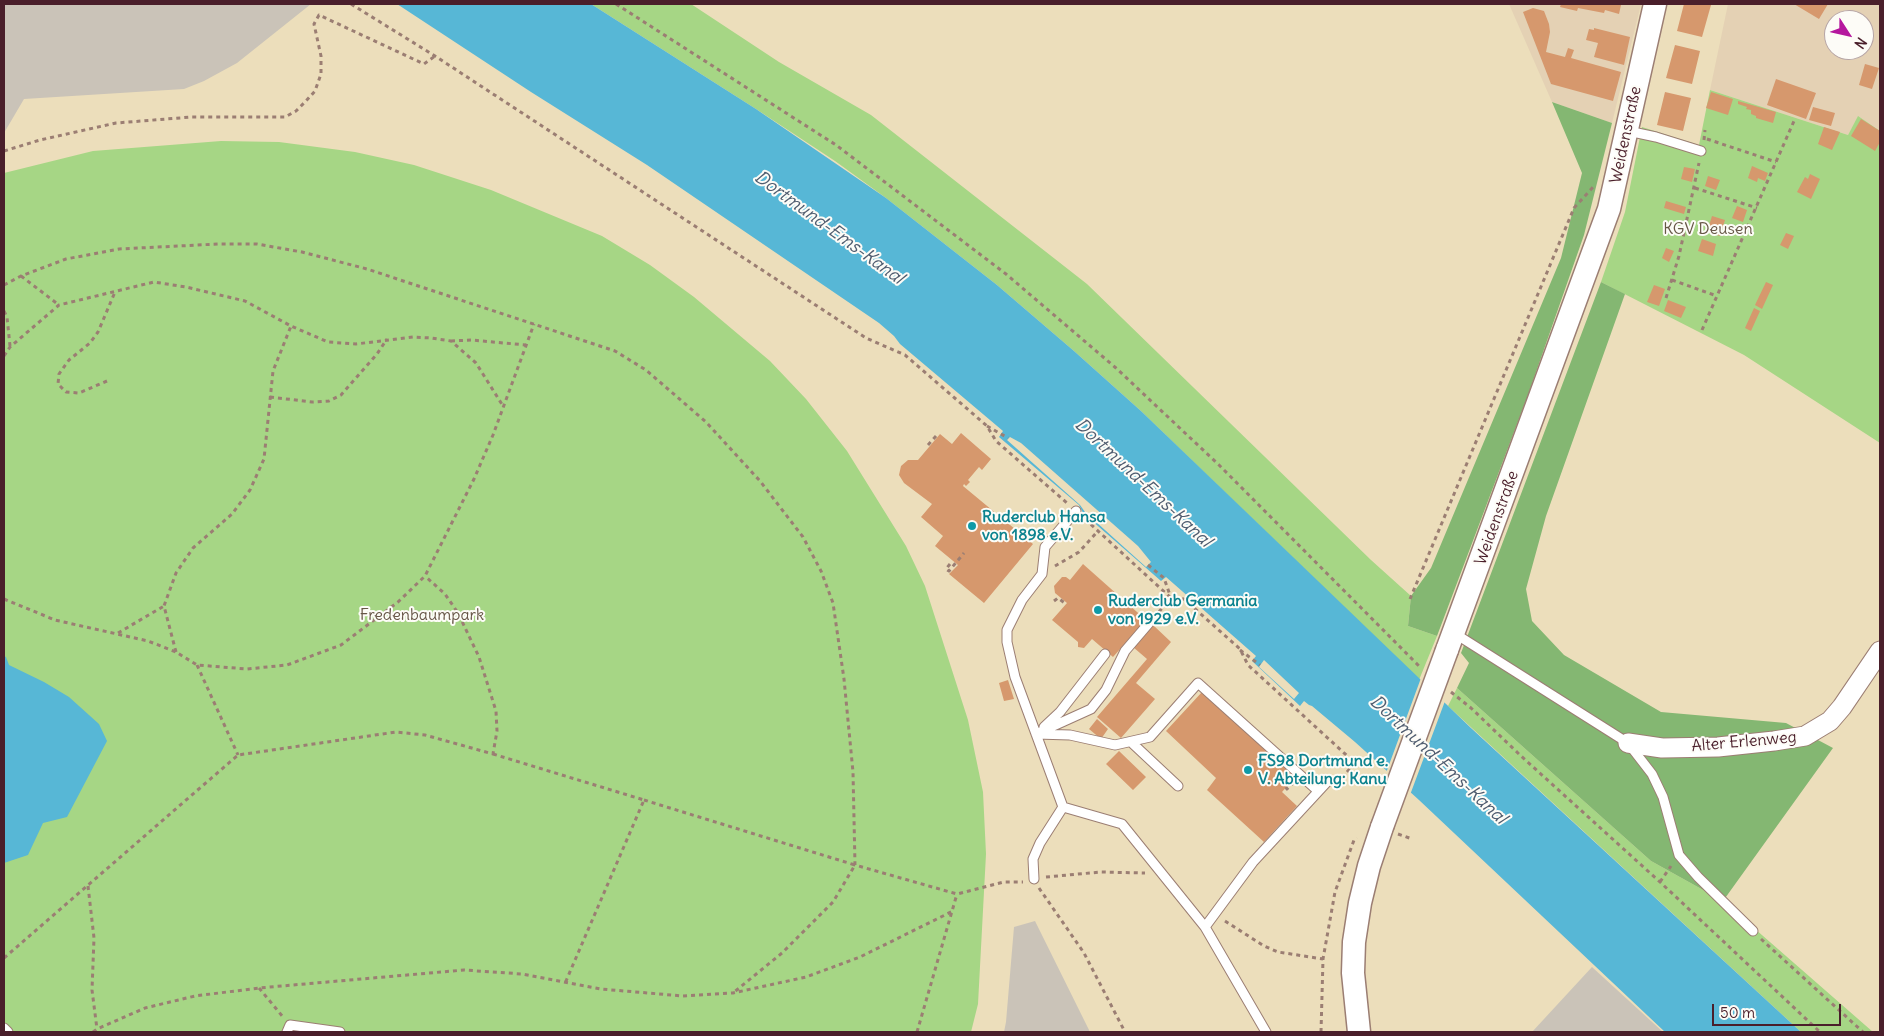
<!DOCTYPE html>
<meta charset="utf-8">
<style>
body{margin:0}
#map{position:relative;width:1884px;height:1036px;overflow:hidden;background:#ecdebb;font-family:Delius,sans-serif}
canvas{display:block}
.frame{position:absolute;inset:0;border:5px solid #4a1f2b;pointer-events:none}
.north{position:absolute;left:1824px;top:10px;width:50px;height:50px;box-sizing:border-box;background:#fdfcf7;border:1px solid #b5a4a5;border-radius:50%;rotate:125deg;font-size:14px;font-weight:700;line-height:20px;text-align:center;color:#4a1f2b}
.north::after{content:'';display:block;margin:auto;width:18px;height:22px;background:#b5179e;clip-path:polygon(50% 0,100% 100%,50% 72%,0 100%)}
.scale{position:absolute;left:1712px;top:1004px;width:129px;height:22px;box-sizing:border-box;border:2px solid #4a1f2b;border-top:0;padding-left:6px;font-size:15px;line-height:18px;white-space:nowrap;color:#4a1f2b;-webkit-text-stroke:4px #fdfcf7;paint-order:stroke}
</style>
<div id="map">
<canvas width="1884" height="1036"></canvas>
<div class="frame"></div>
<div class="north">N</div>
<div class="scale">50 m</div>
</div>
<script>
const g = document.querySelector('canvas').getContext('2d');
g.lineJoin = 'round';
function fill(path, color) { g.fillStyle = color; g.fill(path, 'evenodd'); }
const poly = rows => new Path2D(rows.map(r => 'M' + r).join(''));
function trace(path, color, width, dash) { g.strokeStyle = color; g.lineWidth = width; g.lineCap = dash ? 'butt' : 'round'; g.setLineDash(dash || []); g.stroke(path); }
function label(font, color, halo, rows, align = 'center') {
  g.font = font + ' Delius,sans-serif'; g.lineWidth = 4; g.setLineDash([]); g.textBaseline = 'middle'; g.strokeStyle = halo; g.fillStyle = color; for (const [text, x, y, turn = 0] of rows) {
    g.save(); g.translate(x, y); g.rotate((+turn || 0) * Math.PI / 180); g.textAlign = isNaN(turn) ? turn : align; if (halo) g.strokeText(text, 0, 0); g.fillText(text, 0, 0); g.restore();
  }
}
const built = poly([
 [1509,4,1641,4,1612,123,1552,102],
 [1728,4,1880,4,1880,131,1858,117,1848,135,1710,90],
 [1834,20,1864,20,1864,50,1834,50]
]);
const industrial = poly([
 [4,4,311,4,237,63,204,81,184,89,24,99,4,133],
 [1035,921,1090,1032,1004,1032,1006,1022,1014,927],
 [1592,967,1663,1032,1532,1032]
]);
const green = poly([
 [591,4,691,4,779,62,871,115,1087,284,1371,560,1411,596,1408,626,1437,636,1419,680,1141,411,1074,351,997,285,886,198,835,161,756,109],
 [1710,90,1848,135,1858,116,1880,131,1880,443,1744,355,1601,282,1625,212,1642,127,1699,145],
 [221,141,279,142,355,152,414,165,491,190,602,236,650,265,694,297,770,361,806,399,847,451,906,546,925,586,968,720,983,792,986,854,978,1004,971,1032,4,1032,4,173,93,151],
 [1457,688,1651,861,1723,901,1873,1032,1801,1032,1448,706]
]);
const forest = poly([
 [1552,102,1612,123,1584,235,1528,395,1437,636,1408,626,1411,596,1431,568,1561,258,1582,173],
 [1601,282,1625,294,1546,516,1526,589,1532,621,1564,655,1661,712,1786,723,1833,748,1723,901,1651,861,1457,688,1469,663,1461,653]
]);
const water = poly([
 [397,4,591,4,756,109,886,198,997,285,1074,351,1141,411,1471,728,1801,1032,1665,1032,1419,800,1355,742,1312,706,1309,705,1304,701,1300,706,1252,661,1256,656,1166,577,1161,581,1083,513,1079,505,999,437,1003,431,900,344,894,336,879,323,647,165,531,92],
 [4,656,6,657,9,665,44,682,69,697,99,724,107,741,67,817,43,823,28,855,4,863]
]);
const pier = poly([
 [1010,437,1021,443,1138,546,1151,562,1146,567,1085,512,1080,505,1007,440],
 [1264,660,1299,693,1294,699,1259,667],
 [1421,678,1445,701,1410,795,1386,773]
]);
const building = poly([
 [1561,4,1615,4,1621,5,1619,14,1605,10,1604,13,1578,8,1577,11,1560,7],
 [1684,4,1711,5,1702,37,1677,31],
 [1794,4,1811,5,1828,4,1819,19],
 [1533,8,1544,11,1549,24,1550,32,1546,52,1565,57,1568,48,1574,50,1571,58,1621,72,1613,101,1551,84,1523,12],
 [1594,28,1630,37,1624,65,1594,57,1598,43,1586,40,1589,29,1594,30],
 [1864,31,1871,33,1868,46,1864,45],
 [1675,45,1700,51,1692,84,1666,78],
 [1865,64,1879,68,1872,89,1859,85],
 [1776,79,1816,93,1806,119,1767,105],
 [1665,92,1691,98,1683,131,1657,125],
 [1711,92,1733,99,1728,115,1706,108],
 [1738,101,1776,112,1773,123,1756,118,1756,116,1751,114,1751,110,1746,109,1747,107,1738,104],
 [1813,107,1835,113,1831,126,1809,120],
 [1861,119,1880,131,1880,142,1875,151,1851,136],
 [1824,127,1840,132,1832,150,1818,144],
 [1752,166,1768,173,1765,181,1758,178,1757,182,1748,178],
 [1684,167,1695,169,1692,182,1681,179],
 [1810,174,1820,179,1811,199,1797,192,1805,177,1808,179],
 [1708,176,1720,180,1716,190,1705,186],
 [1666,201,1686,207,1684,214,1664,208],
 [1737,206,1747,210,1743,222,1732,218],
 [1712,216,1725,220,1720,236,1707,232],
 [1786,233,1794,236,1788,249,1780,245],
 [1702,239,1716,244,1713,256,1698,251],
 [1666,248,1674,251,1669,262,1662,258],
 [1766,282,1773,285,1762,309,1755,305],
 [1654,285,1665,289,1659,306,1647,302],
 [1668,300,1686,307,1681,318,1664,311],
 [1754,308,1760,311,1751,331,1745,328],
 [961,433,991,459,982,470,979,467,968,480,970,482,966,486,964,484,963,486,1033,544,984,603,949,574,958,565,935,546,943,536,921,517,932,504,904,483,899,475,901,466,908,460,918,460,940,434,952,444],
 [1083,564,1146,620,1113,657,1092,639,1084,648,1078,647,1078,642,1052,620,1067,603,1055,593,1054,586,1062,577,1066,577,1070,580],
 [1153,625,1171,642,1136,683,1155,699,1121,738,1097,717,1147,659,1133,647],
 [1008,680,1014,699,1004,701,999,683],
 [1202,692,1295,777,1282,792,1297,806,1264,842,1207,790,1216,778,1166,731],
 [1097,719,1108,729,1101,739,1089,729],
 [1119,751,1146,777,1133,790,1106,764]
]);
const path = poly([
 [351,4,435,56,866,338,905,355,987,426,996,441,1067,503],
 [616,4,836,145,1006,274,1116,368,1219,465,1421,668],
 [1707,139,1776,162],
 [1704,140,1705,130],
 [4,151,40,140,116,123,192,117,285,117,296,111,306,101,315,91,321,74,321,56,314,24,319,15,424,64,435,56],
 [1695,188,1757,208],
 [21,276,59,305],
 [1672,280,1717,296],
 [4,285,21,276,66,259,119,249,218,244,257,244,302,252,367,269,615,351,646,370,706,422,760,481,803,537,821,571,833,603,844,679,853,772,855,865,957,894,1004,882,1023,882],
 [1666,298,1679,256,1699,163],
 [4,311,7,317,10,346],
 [1702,330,1794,121],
 [451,341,471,340,526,345],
 [4,356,10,347,59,305,154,282,186,287,245,301,291,326,328,342,356,344,413,337,431,338,451,341,476,363,503,406],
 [107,381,79,393,66,392,58,384,59,374,69,360,90,343,98,332,115,292],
 [270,397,312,402,329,401,341,395,377,354,387,339],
 [987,426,1008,438],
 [928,445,937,435,938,436],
 [1085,519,1171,598,1184,599,1240,649,1248,665,1355,763,1340,780],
 [950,564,946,569,949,571,964,553],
 [1148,565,1164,578,1171,598,1156,615],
 [1055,566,1079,552,1098,531],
 [4,599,55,620,148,641,176,652,197,665,247,669,287,665,341,645,398,602,425,576,474,479,493,435,534,324],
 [1410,599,1574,208,1594,186],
 [1054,601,1058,598,1066,604],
 [118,633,164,606],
 [1240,650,1260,665],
 [176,652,164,606,176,573,193,548,232,514,250,490,264,459,273,371,291,326],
 [197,665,238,755],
 [1451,692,1471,708,1521,756,1660,882,1820,1032],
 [493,754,644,800,566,981],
 [1286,787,1287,789,1293,783],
 [644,800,855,865,833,902,782,953,733,993],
 [1398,834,1412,839],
 [1046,877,1101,872,1145,873],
 [1660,882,1671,866],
 [88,886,94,938,92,990,97,1029],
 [1039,888,1084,953,1125,1032],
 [1225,921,1264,946,1278,952,1323,959],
 [1761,939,1863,1032],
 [4,958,238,755,396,732,425,735,493,754,497,731,496,711,479,657,458,613,445,594,425,576],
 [259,988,283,1017],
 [93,1032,97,1029,145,1008,195,996,259,988,464,970,522,974,601,989,683,996,733,993,806,977,860,957,953,911],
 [917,1032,957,894],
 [1321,1032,1323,959,1335,892,1354,840,1357,838]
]);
const service = poly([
 [1628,131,1656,137,1701,151],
 [1076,511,1045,547,1042,574,1022,600,1007,630,1007,642,1015,677,1063,807,1122,824,1205,927,1266,1032],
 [1454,633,1628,743,1652,774,1663,797,1679,855,1698,877,1753,931],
 [1044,727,1060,712,1105,654],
 [1038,733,1091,709,1106,690,1125,651,1149,623],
 [1036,734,1070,735,1115,745,1150,737,1198,683,1318,791],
 [1131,742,1178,786],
 [1034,879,1033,859,1040,843,1063,807],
 [1205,927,1253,862,1327,782],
 [4,1028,8,1032],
 [287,1032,290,1025,340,1032]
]);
const minor = poly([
 [1628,743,1662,748,1718,747,1774,741,1805,736,1830,721,1842,707,1880,651]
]);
const tertiary = poly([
 [1447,650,1609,209,1655,4],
 [1359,1032,1353,973,1354,942,1360,903,1369,866,1382,827]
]);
const tertiaryBridge = poly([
 [1382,827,1447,650]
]);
const markers = [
 [972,526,5,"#0f9aa8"],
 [1098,610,5,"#0f9aa8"],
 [1248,770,5,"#0f9aa8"]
];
const streetNames = [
 ["Weidenstraße",1626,135,-78],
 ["Weidenstraße",1497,518,-70],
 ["Alter Erlenweg",1744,742,-5]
];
const parkNames = [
 ["KGV Deusen",1708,229],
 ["Fredenbaumpark",422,615]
];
const cultureNames = [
 ["Ruderclub Hansa",982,517],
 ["von 1898 e.V.",982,535],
 ["Ruderclub Germania",1108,601],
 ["von 1929 e.V.",1108,619],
 ["FS98 Dortmund e.",1258,761],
 ["V. Abteilung: Kanu",1258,779]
];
const waterNames = [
 ["Dortmund-Ems-Kanal",829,228,36],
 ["Dortmund-Ems-Kanal",1143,483,43],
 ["Dortmund-Ems-Kanal",1438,760,43]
];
fill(built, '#e4d1b4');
fill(industrial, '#cac3b8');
fill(green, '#a6d685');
fill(forest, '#84b772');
fill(water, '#57b7d6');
fill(pier, '#ecdebb');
fill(building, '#d6986d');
trace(service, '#9b7e73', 11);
trace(minor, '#9b7e73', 21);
trace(tertiary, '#9b7e73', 25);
trace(path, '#9b7e73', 3, [4, 4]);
trace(service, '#fff', 9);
trace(minor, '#fff', 19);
trace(tertiary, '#fff', 22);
trace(tertiaryBridge, '#9b7e73', 25, []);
trace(tertiaryBridge, '#fff', 22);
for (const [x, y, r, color] of markers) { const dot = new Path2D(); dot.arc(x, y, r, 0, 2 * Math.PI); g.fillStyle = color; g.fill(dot); trace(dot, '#fdfcf7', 2); }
label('16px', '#4a1f2b', '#fdfcf7', streetNames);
label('16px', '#665646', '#fdfcf7', parkNames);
label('bold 16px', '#0d838f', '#fdfcf7', cultureNames, 'left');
label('italic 18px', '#4f5c6f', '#fdfcf7', waterNames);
</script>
